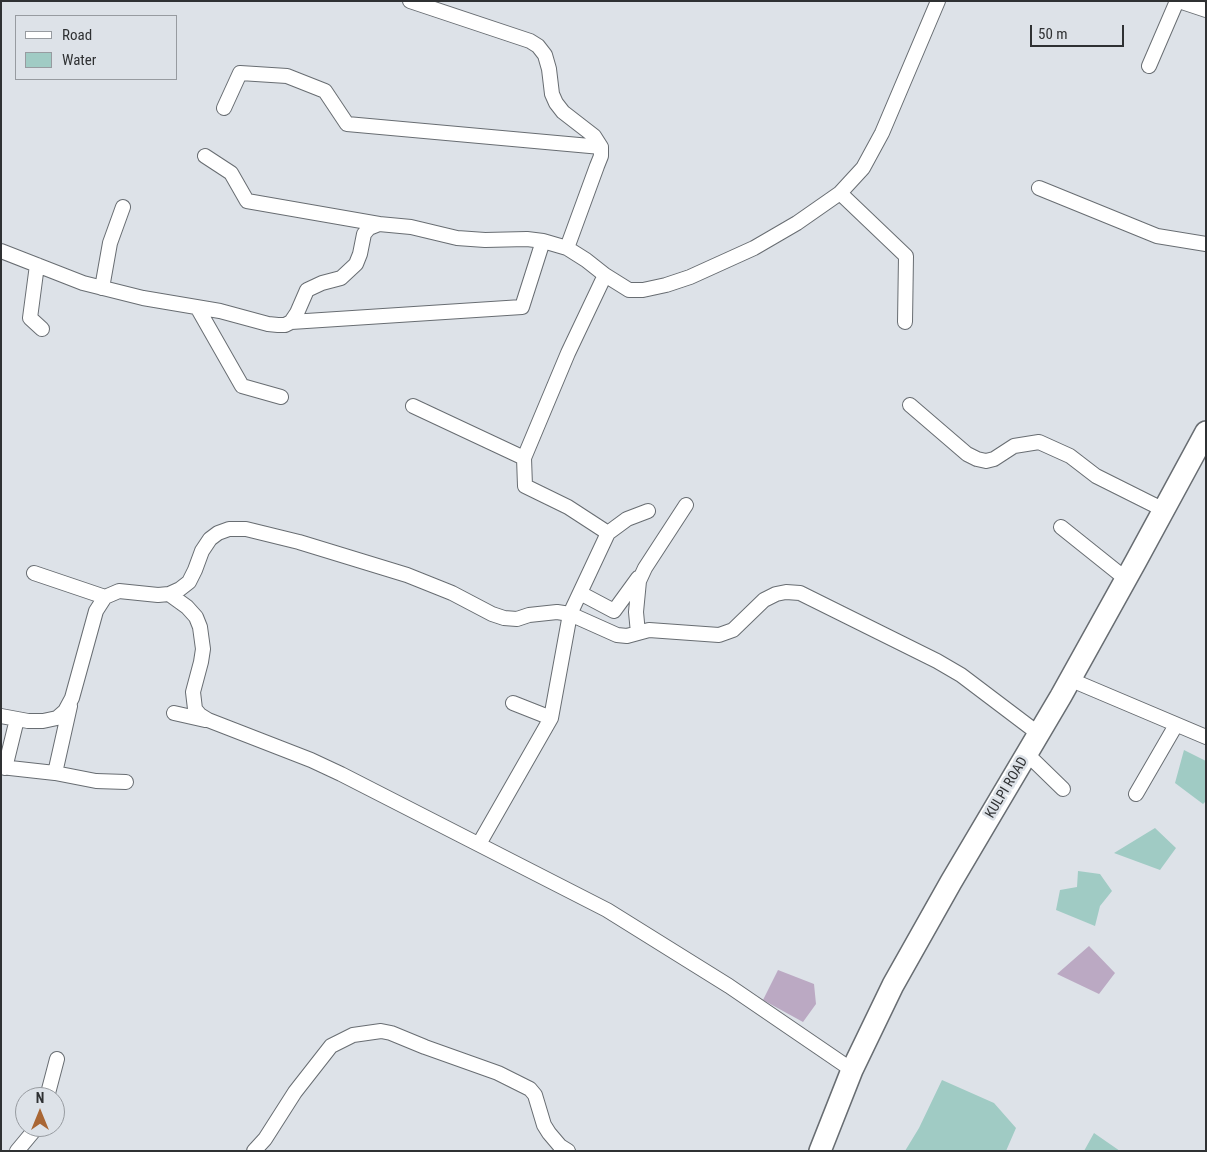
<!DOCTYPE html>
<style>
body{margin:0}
#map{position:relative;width:1207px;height:1152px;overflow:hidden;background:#dde2e8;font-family:"Roboto Condensed",sans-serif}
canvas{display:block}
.frame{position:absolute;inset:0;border:2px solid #2f3133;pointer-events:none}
.legend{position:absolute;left:15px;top:15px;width:162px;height:65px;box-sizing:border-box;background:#dde2e8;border:1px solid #979ba0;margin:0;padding:6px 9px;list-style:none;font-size:15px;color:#2f3133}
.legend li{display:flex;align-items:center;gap:10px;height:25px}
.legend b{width:25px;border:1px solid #979ba0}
.north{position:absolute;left:15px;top:1087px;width:50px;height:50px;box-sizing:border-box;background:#dde2e8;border:1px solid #979ba0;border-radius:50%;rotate:0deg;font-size:14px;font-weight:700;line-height:20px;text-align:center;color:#2f3133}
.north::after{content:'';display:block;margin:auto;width:18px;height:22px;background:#a96634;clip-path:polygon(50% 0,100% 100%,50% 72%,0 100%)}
.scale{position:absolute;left:1030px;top:25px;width:94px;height:22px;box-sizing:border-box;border:2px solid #2f3133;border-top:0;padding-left:6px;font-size:15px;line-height:18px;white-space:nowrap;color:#2f3133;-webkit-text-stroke:4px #dde2e8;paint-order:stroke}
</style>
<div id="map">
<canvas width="1207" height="1152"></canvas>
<div class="frame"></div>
<ul class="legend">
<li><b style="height:6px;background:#fff"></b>Road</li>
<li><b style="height:14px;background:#a0cbc4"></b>Water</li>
</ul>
<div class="north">N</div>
<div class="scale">50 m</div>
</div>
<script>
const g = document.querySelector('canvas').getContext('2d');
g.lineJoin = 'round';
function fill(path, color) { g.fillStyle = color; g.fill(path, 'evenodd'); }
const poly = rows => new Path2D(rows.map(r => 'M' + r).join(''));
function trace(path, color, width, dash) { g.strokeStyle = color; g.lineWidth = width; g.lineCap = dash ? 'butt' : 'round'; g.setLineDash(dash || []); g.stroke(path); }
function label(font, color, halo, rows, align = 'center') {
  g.font = font + ' "Roboto Condensed",sans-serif'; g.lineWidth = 5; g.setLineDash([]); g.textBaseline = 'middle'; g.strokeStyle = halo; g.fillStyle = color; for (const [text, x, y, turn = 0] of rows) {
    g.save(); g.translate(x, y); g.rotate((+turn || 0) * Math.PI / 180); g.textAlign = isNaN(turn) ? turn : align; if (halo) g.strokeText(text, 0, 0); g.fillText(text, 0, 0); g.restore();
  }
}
const green = poly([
 [1089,946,1115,973,1099,994,1057,974],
 [778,970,814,984,816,1004,803,1022,763,1000]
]);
const water = poly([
 [1184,750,1206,761,1206,801,1203,804,1175,783],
 [1155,828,1176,848,1160,870,1114,853],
 [1078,871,1100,874,1112,891,1100,906,1095,926,1056,910,1060,890,1077,887],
 [942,1080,994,1103,1016,1128,1006,1151,905,1151,919,1128],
 [1094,1133,1120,1151,1084,1151]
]);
const minor = poly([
 [410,1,530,41,538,46,545,55,549,69,552,94,556,103,563,112,594,136,601,147,601,156,597,166,567,248],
 [1179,1,1206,10],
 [1149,66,1177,1],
 [224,108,240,73,287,76,325,91,347,124,601,147],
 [205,156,231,173,247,201,379,224],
 [1039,188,1157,236,1206,244],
 [840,193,906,256,905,322],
 [1,251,83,283,143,298,220,311,268,324,278,325,285,325,291,322,297,313,307,290,322,283,341,278,356,264,360,254,364,234,369,228,379,224,411,227,457,238,485,240,527,239,543,241,567,248,586,260,605,275,629,290,643,290,666,285,690,277,754,248,797,223,840,193,863,168,882,133,938,1],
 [37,265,30,318,42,329],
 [102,288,110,243,123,207],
 [197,307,242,386,281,397],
 [291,322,522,307,543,241],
 [910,405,967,454,977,459,986,461,994,459,1014,446,1039,442,1070,456,1096,476,1164,510],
 [413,406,524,458],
 [1061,527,1126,579],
 [608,533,627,519,648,511],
 [34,573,105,597],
 [580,593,614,611,638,578],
 [169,594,187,607,196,617,200,627,203,649,201,662,193,692,195,709,200,715,208,720,311,760,341,774,607,910,729,986,852,1070],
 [638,633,636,612,639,581,645,568,686,505],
 [1069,679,1206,737],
 [513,703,551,718],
 [174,713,205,720],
 [1,716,28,721,43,721,57,718,65,711,72,698,96,611,105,597,119,591,158,595,169,594,180,589,189,582,195,570,202,551,210,539,218,533,229,529,246,529,299,542,407,575,452,593,492,614,504,618,517,619,529,615,557,612,570,614,617,635,627,636,649,630,719,635,733,630,764,600,776,594,786,592,800,593,937,661,961,675,1039,734],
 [1027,754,1063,789],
 [1,767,55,773,96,781,126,782],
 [5,768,17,719],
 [55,773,70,706],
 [1136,794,1176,725],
 [479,844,551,718,570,614,608,533,568,507,525,486,524,458,568,353,605,275],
 [47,1097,57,1059],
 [17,1151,37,1127],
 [254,1151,265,1139,295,1092,331,1046,353,1035,381,1031,391,1033,425,1047,498,1073,530,1089,535,1095,544,1125,549,1133,560,1146,568,1151]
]);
const primary = poly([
 [820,1151,852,1070,893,985,951,882,1061,696,1136,561,1206,432]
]);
const streetNames = [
 ["KULPI ROAD",1007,788,-59]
];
fill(green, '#bba9c3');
fill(water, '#a0cbc4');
trace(minor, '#686d72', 16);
trace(primary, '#686d72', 24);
trace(minor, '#fff', 14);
trace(primary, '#fff', 21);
label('14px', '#2f3133', '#dde2e8', streetNames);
</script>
